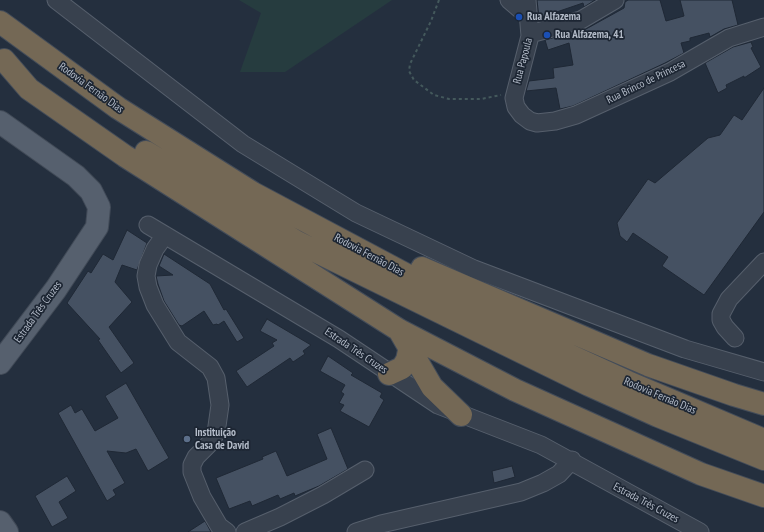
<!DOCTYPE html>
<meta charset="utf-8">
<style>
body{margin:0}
canvas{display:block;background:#242f3e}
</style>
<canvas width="764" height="532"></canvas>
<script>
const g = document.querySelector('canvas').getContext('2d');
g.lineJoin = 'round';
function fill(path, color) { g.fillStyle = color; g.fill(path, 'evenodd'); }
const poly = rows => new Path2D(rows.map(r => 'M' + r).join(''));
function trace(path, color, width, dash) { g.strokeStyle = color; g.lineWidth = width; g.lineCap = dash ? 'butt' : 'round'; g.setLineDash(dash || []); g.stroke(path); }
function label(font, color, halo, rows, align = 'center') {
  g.font = font + ' "PT Sans Narrow",sans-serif'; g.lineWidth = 3.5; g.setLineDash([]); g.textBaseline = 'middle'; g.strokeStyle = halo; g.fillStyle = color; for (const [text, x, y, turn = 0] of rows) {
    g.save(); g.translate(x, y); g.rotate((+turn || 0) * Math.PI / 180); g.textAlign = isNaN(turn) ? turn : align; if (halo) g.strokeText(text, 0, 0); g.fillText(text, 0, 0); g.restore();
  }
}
const green = poly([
 [239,0,392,0,285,72,240,72,261,13]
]);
const building = poly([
 [537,0,595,0,584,7,583,3,539,18,537,0],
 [628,0,660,0,666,21,684,16,680,0,732,0,738,25,724,29,710,37,709,33,690,38,690,41,681,43,684,53,665,63,573,106,560,109,556,88,526,91,529,81,554,78,553,68,573,65,569,43,548,50,545,40,586,29,624,8,625,2,628,0],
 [751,42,753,47,751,48,761,67,744,78,744,76,726,85,727,88,718,93,705,63,733,47,751,42],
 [764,88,764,212,704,295,662,266,668,257,633,233,627,242,620,236,617,223,648,179,655,183,708,138,720,135,734,115,742,120,764,88],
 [127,230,147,243,137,270,122,265,115,282,132,302,109,327,134,363,121,373,98,340,100,339,67,303,88,271,91,273,103,254,113,260,127,230],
 [164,254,210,284,224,310,226,309,244,338,237,342,224,321,218,325,217,324,213,325,204,311,182,326,179,325,164,301,158,284,156,276,173,275,159,266,164,254],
 [267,319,311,345,303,351,305,354,293,362,290,358,247,387,236,371,274,346,272,343,277,340,260,331,267,319],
 [328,356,353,373,351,375,382,393,380,397,384,400,369,427,340,411,344,405,339,403,344,394,341,392,345,385,320,371,328,356],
 [126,383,169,458,148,471,136,449,126,453,107,451,125,483,113,490,116,495,107,501,58,413,71,405,75,413,82,409,95,431,118,418,105,396,126,383],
 [331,428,348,469,319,486,295,496,294,493,280,499,278,495,252,506,250,501,229,509,216,478,263,459,262,457,276,451,287,476,327,459,317,434,331,428],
 [512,466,515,477,494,483,492,471,512,466],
 [67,476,76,491,59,502,68,518,52,527,35,496,67,476],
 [205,521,211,532,188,532,205,521]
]);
const path = poly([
 [439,0,431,21,410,64,409,71,414,80,434,95,449,99,481,99,501,95]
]);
const minor = poly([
 [56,0,243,144,356,213,474,269,685,349,764,372],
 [509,0,529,17],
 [527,0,530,36,514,98,516,107,522,115,530,121,537,123,555,121,576,115,670,72,729,38,764,27],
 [530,34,581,20,615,0],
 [148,225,339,339,438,405,541,445,700,532],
 [165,235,155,249,148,265,146,276,148,287,155,305,178,342,210,367,216,378,220,405,216,433,209,444,196,457,192,465,192,472,202,497,219,526,227,532],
 [735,338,725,327,721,320,721,314,729,299,764,262],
 [245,532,280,517,323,495,365,470],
 [356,532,381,524,521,492,543,483,559,474,572,460]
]);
const major = poly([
 [0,122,76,176,91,191,99,207,97,227,56,289,0,363],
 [0,522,7,532]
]);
const highway = poly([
 [0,22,118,108,253,193,484,316,628,382,764,440],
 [4,60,29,89,125,156,399,330,515,390,701,474,764,496],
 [146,152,297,242,589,385,658,416,764,459],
 [422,268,648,365,734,395,764,404],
 [399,330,432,387,461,415],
 [389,374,402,368,407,360,410,346]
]);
const markers = [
 [519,17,4,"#1a4fb4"],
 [547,35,4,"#1a4fb4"],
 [187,439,4,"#5c6f8a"]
];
const poiNames = [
 ["Rua Alfazema",527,17],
 ["Rua Alfazema, 41",555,35],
 ["Instituição",195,433],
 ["Casa de David",195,446]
];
const streetNames = [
 ["Rua Papoula",523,61,-75],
 ["Rua Brinco de Princesa",646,82,-26],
 ["Rodovia Fernão Dias",91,88,36],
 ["Rodovia Fernão Dias",369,255,28],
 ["Estrada Três Cruzes",38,312,-54],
 ["Estrada Três Cruzes",356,351,34],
 ["Rodovia Fernão Dias",660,396,23],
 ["Estrada Três Cruzes",646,503,28]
];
fill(green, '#263c3f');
fill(building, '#455162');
trace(building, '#1f2835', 1);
trace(minor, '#565f6c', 19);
trace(major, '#414a57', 24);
trace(highway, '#434c59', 24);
trace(path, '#44595c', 2, [3, 3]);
trace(minor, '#38414e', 17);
trace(major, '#56606e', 22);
trace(highway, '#746855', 22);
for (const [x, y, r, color] of markers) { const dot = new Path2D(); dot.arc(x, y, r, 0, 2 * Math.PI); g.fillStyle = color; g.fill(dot); trace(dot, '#1d2633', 1.5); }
label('bold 11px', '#b4bcc9', '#1d2633', poiNames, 'left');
label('11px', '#b4bcc9', '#1d2633', streetNames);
</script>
